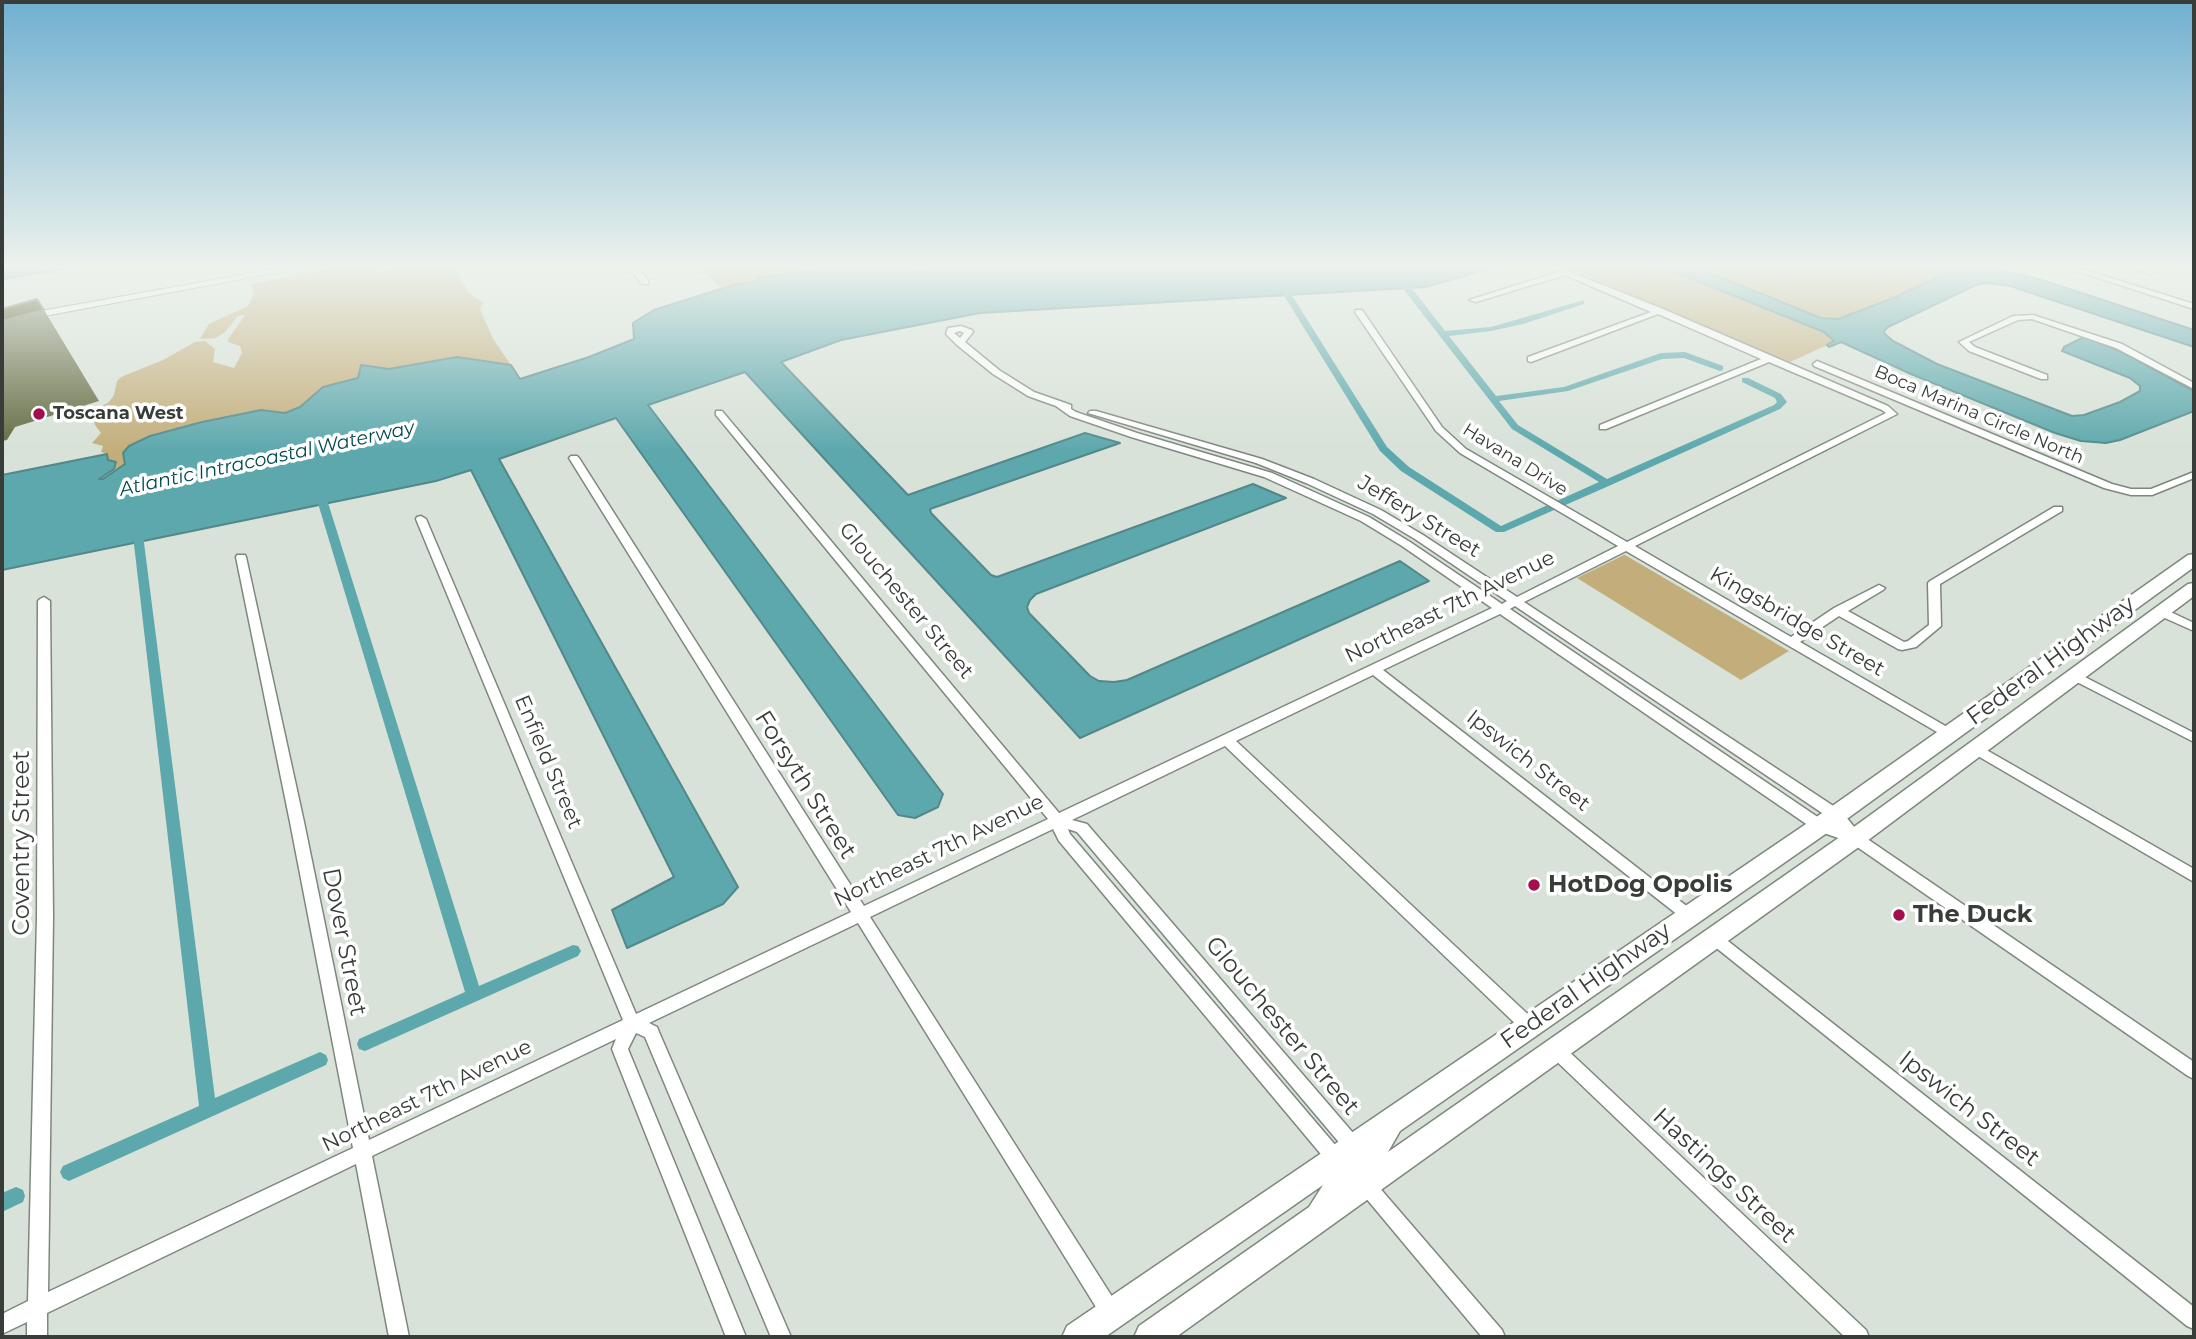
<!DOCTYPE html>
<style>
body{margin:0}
#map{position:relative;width:2196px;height:1339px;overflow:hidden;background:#d8e2d8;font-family:Montserrat,sans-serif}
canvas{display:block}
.frame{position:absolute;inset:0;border:4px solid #393d39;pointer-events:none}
</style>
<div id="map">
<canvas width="2196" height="1339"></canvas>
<div class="frame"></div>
</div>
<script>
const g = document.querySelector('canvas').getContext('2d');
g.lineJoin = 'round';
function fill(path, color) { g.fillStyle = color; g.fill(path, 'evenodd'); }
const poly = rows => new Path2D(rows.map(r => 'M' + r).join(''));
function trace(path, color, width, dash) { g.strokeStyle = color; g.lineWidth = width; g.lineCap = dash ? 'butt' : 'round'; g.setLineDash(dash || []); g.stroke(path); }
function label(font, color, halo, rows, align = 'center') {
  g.font = font + ' Montserrat,sans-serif'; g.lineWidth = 7; g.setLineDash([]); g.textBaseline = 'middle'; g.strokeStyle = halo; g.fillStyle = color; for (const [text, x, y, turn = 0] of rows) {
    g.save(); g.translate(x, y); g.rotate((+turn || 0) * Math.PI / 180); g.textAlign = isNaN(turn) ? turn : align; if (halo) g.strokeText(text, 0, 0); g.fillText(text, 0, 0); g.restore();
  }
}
const green = poly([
 [350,264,372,264,377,272,402,267,401,264,453,264,468,292,483,303,480,309,493,339,511,365,457,357,389,369,362,365,358,378,323,387,300,407,285,413,261,410,202,422,150,436,129,446,123,453,125,464,119,470,114,469,116,462,108,460,107,454,101,452,103,446,92,443,101,433,95,425,92,412,109,402,114,395,117,381,121,377,163,360,195,342,205,341,215,349,213,362,234,368,242,353,240,346,228,342,228,339,245,315,238,316,225,332,216,338,200,339,209,324,248,306,254,294,252,284],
 [692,264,849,264,791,272,722,288],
 [1557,264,1655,264,1824,332,1834,342,1790,362],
 [1688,264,1940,264,1947,266,1948,271,1896,297,1838,319,1821,318],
 [1624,555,1625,555,1789,651,1741,680,1577,578]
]);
const water = poly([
 [2,264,95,264,2,279,2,264],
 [858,264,902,264,911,270,1009,264,1507,264,1425,287,980,313,841,340,781,362,908,495,1085,433,1120,443,930,509,931,513,991,575,997,577,1253,484,1286,498,1036,594,1030,600,1027,607,1029,613,1090,676,1099,681,1114,682,1127,680,1400,561,1429,581,1080,738,745,372,648,405,943,794,938,807,915,818,898,815,616,418,499,459,738,887,723,904,627,948,612,910,674,877,471,470,436,481,2,570,2,475,107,454,108,460,116,462,114,469,99,479,103,479,125,464,123,453,129,446,150,436,202,422,261,410,285,413,300,407,323,387,358,378,361,365,389,369,457,357,511,365,520,379,589,357,634,339,633,323,654,310,733,285,753,282,758,278,858,264],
 [1655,264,1688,264,1821,318,1838,319,1896,297,1947,272,1946,266,1940,264,1978,264,2039,279,2194,330,2194,347,2010,286,1988,283,1976,285,1888,327,1884,331,1885,334,1893,341,1937,364,2072,416,2084,415,2120,402,2140,391,2140,386,2130,378,2062,351,2064,347,2084,337,2122,352,2194,391,2194,411,2120,440,2106,443,2081,441,2055,433,1911,374,1841,342,1829,347,1827,345,1834,341,1824,332,1655,264]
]);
const canal = poly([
 [1394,273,1400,273,1445,331,1491,327,1584,300,1584,304,1523,324,1491,331,1449,336,1496,396,1564,387,1661,353,1685,352,1723,366,1723,370,1720,371,1684,358,1662,359,1568,391,1499,401,1518,425,1607,479,1774,405,1777,402,1775,398,1742,382,1742,378,1748,378,1781,394,1787,402,1780,409,1611,485,1504,532,1496,532,1401,471,1380,451,1275,281,1279,279,1283,281,1387,447,1409,467,1501,526,1599,482,1512,429,1394,277,1394,273],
 [319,487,324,490,479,986,573,945,578,946,581,951,578,956,365,1051,359,1049,357,1044,359,1039,465,992,314,490,319,487],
 [137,524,142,527,215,1098,320,1052,326,1055,328,1060,326,1065,69,1181,63,1178,60,1172,63,1166,199,1106,132,527,137,524],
 [16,1187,23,1190,25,1196,23,1202,2,1212,2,1193,16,1187]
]);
const street = poly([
 [625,264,633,264,648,280,648,284,642,284,625,264],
 [2055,264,2066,264,2194,304,2194,309,2055,264],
 [2123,264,2134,264,2150,269,2161,264,2171,264,2150,274,2123,264],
 [1565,270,1663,309,1888,406,1897,414,1635,546,1791,637,1834,608,1879,585,1885,588,1883,590,1848,611,1904,642,1908,641,1929,625,1928,583,1930,581,2054,507,2062,507,2062,511,1940,584,1941,626,1916,647,1902,650,1898,649,1839,616,1800,642,1954,731,1956,734,1954,737,1949,739,1626,551,1524,602,1841,811,1860,834,2194,1062,2194,1079,2188,1076,1850,842,1815,830,1500,614,1383,670,1693,911,1696,915,1693,919,1688,921,1683,919,1373,675,1236,741,1535,1021,1537,1026,1535,1031,1529,1033,1523,1031,1225,746,1072,820,1087,824,1360,1141,1363,1147,1360,1153,1354,1155,1348,1153,1077,832,1068,829,1070,834,1342,1153,1345,1159,1342,1165,1336,1168,1330,1165,1059,841,1053,829,870,917,1118,1306,1121,1313,1118,1320,1111,1323,1104,1320,858,923,649,1023,657,1027,659,1032,791,1337,771,1337,645,1037,636,1033,628,1049,746,1337,726,1337,612,1049,616,1039,372,1156,409,1337,389,1337,356,1164,47,1313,47,1337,27,1337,27,1322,2,1334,2,1314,28,1301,37,917,38,601,40,599,44,597,50,601,53,917,48,1292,353,1148,290,822,236,557,237,555,245,555,246,557,304,822,369,1140,623,1020,416,519,417,517,421,516,426,519,636,1014,851,912,569,458,571,456,577,456,579,458,864,906,1048,819,716,415,716,411,722,411,1059,813,1492,608,1402,546,1361,521,1264,477,1131,437,1070,416,1056,406,1028,396,993,374,957,345,946,334,948,328,961,326,972,330,973,332,965,342,999,370,1034,392,1071,405,1071,409,1076,412,1137,433,1272,473,1369,517,1410,542,1502,604,1507,601,1415,539,1373,514,1306,483,1256,463,1088,413,1090,411,1096,411,1262,459,1314,479,1381,510,1423,535,1517,597,1618,546,1460,453,1436,431,1355,312,1356,310,1362,310,1442,427,1466,449,1627,542,1886,413,1882,410,1769,362,1606,429,1600,429,1600,425,1761,359,1658,314,1531,362,1528,361,1528,357,1651,312,1565,275,1476,302,1469,300,1565,270],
 [960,331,964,333,960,338,954,333,960,331],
 [1515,606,1831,819,1837,826,1825,822,1510,609,1515,606],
 [2033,315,2122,344,2194,383,2194,389,2116,348,2032,319,2018,320,1969,342,1975,347,2047,375,2047,379,2041,379,1969,351,1959,342,2013,316,2033,315],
 [1817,361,2112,484,2131,489,2151,489,2194,472,2194,478,2152,495,2131,495,2104,488,1814,366,1813,364,1817,361],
 [2162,608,2194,623,2194,631,2158,615,2156,612,2162,608],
 [2075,672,2194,733,2194,742,2071,679,2069,676,2075,672],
 [1976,744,2194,869,2194,882,1971,752,1969,749,1971,746,1976,744],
 [1714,932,1719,934,2194,1307,2194,1329,2187,1326,1709,942,1706,938,1709,934,1714,932],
 [1556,1043,1562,1045,1866,1330,1869,1337,1845,1337,1550,1055,1548,1050,1550,1045,1556,1043],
 [1366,1176,1372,1179,1502,1330,1505,1337,1482,1337,1360,1191,1357,1185,1360,1179,1366,1176]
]);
const secondary = poly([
 [302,264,322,264,2,324,2,318,302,264]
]);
const primary = poly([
 [2194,554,2194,567,1844,821,1400,1131,1388,1152,1847,832,2188,584,2194,583,2194,596,1863,844,1176,1337,1134,1337,1139,1326,1309,1207,1323,1185,1105,1337,1062,1337,1067,1326,1828,809,2188,555,2194,554]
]);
const shadedWall = poly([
 [44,310,99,401,15,427,7,440,2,441,2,321]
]);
const building = poly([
 [37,299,44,310,2,321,2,309,37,299]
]);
const markers = [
 [39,414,7,"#a30e4d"],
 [1534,885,7,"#a30e4d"],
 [1899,915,7,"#a30e4d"]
];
const farPoinames = [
 ["Toscana West",53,414]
];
const farStreetnames = [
 ["Boca Marina Circle North",1979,415,23],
 ["Havana Drive",1515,460,32]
];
const farWaternames = [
 ["Atlantic Intracoastal Waterway",267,459,-12]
];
const streetNames = [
 ["Jeffery Street",1419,517,31],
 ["Glouchester Street",906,601,50],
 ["Northeast 7th Avenue",1450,607,-26],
 ["Kingsbridge Street",1797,622,30],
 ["Ipswich Street",1528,761,38],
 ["Enfield Street",548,762,67],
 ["Northeast 7th Avenue",939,851,-26],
 ["Northeast 7th Avenue",427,1096,-26]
];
const nearStreetnames = [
 ["Federal Highway",2051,661,-36],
 ["Forsyth Street",805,785,58],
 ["Coventry Street",22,843,-90],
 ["Dover Street",344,942,79],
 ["Federal Highway",1586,986,-35],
 ["Glouchester Street",1282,1026,50],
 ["Ipswich Street",1969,1109,38],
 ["Hastings Street",1724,1176,43]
];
const nearPoinames = [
 ["HotDog Opolis",1548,885],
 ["The Duck",1913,915]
];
fill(green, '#c3ae7b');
fill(water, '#5da8ad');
trace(water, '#52888a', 2);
fill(canal, '#5da8ad');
trace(street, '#7e877e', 3);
trace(secondary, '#7e877e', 2);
trace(primary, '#7e877e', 3);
fill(street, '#fff');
fill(secondary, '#fff');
fill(primary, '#fff');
fill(shadedWall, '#626a41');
fill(building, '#2f3600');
trace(building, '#626a41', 2);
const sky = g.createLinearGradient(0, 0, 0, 451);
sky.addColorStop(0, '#70afd0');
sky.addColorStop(0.59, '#edf2ed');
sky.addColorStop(1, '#edf2ed00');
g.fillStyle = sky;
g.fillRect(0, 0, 2196, 451);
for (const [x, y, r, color] of markers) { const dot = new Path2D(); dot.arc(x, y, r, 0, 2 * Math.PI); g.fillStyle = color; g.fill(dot); trace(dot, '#fff', 2.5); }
label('bold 18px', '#393d39', '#fff', farPoinames, 'left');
label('18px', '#393d39', '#fff', farStreetnames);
label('italic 19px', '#00494d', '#fff', farWaternames);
label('21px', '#393d39', '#fff', streetNames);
label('24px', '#393d39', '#fff', nearStreetnames);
label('bold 24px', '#393d39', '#fff', nearPoinames, 'left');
</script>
